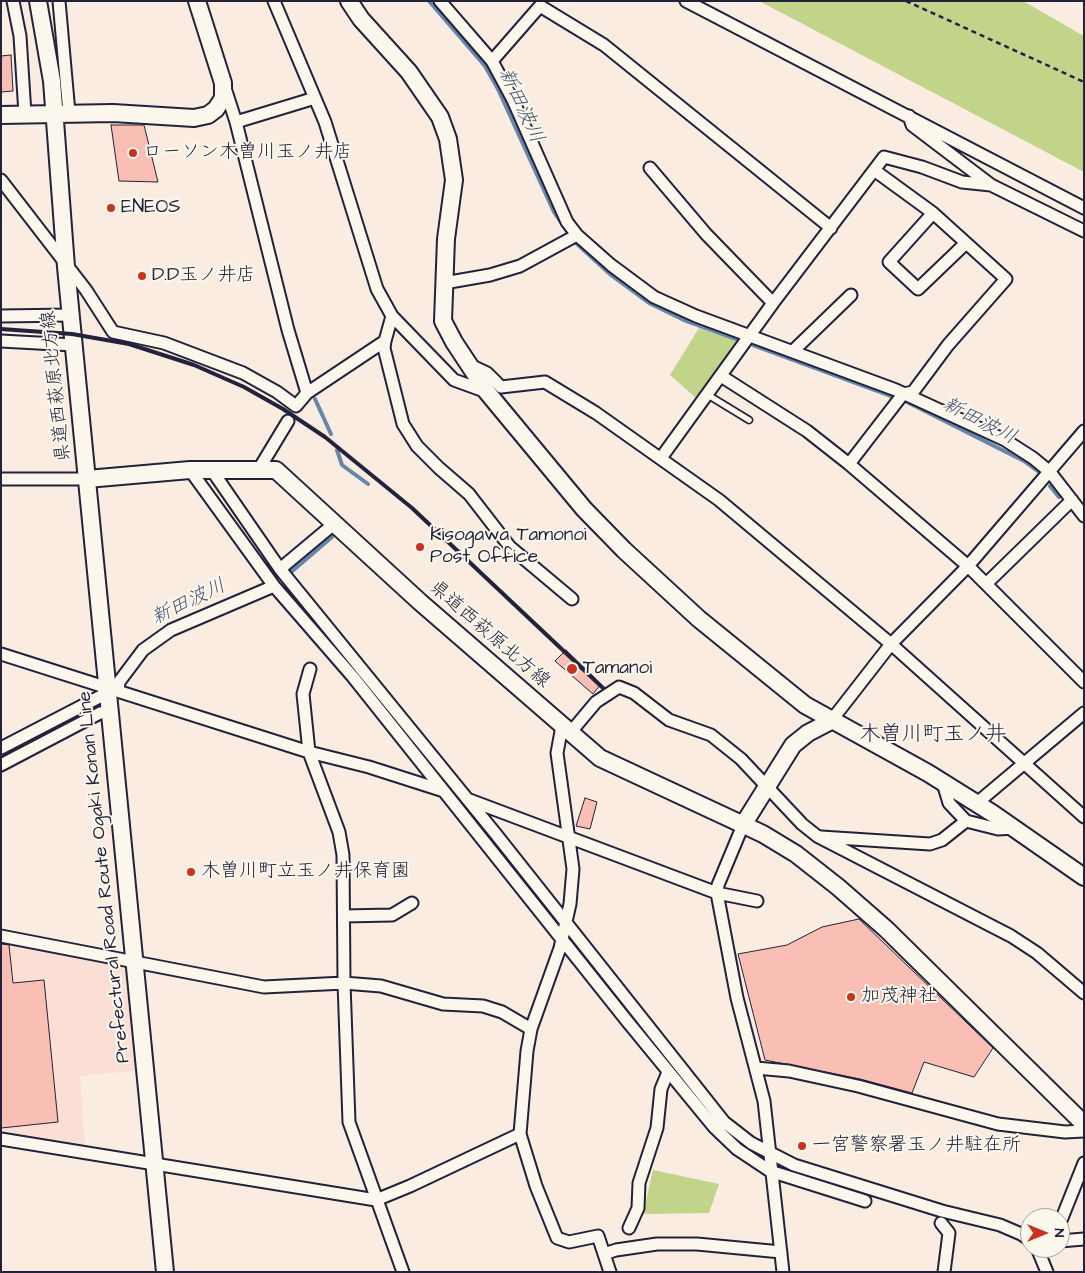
<!DOCTYPE html>
<meta charset="utf-8">
<style>
body{margin:0}
#map{position:relative;width:1085px;height:1273px;overflow:hidden;background:#fbece1;font-family:"Architects Daughter",sans-serif}
canvas{display:block}
.frame{position:absolute;inset:0;border:2px solid #22223b;pointer-events:none}
.north{position:absolute;left:1020px;top:1208px;width:50px;height:50px;box-sizing:border-box;background:#fbf7ec;border:1px solid #a4a2a5;border-radius:50%;rotate:90deg;font-size:14px;font-weight:700;line-height:20px;text-align:center;color:#22223b}
.north::after{content:'';display:block;margin:auto;width:18px;height:22px;background:#c8321e;clip-path:polygon(50% 0,100% 100%,50% 72%,0 100%)}
</style>
<div id="map">
<canvas width="1085" height="1273"></canvas>
<div class="frame"></div>
<div class="north">N</div>
</div>
<script>
const g = document.querySelector('canvas').getContext('2d');
g.lineJoin = 'round';
function fill(path, color) { g.fillStyle = color; g.fill(path, 'evenodd'); }
const poly = rows => new Path2D(rows.map(r => 'M' + r).join(''));
function trace(path, color, width, dash) { g.strokeStyle = color; g.lineWidth = width; g.lineCap = dash ? 'butt' : 'round'; g.setLineDash(dash || []); g.stroke(path); }
function label(font, color, halo, rows, align = 'center') {
  g.font = font + ' "Architects Daughter","Klee One",sans-serif'; g.lineWidth = 4; g.setLineDash([]); g.textBaseline = 'middle'; g.strokeStyle = halo; g.fillStyle = color; for (const [text, x, y, turn = 0] of rows) {
    g.save(); g.translate(x, y); g.rotate((+turn || 0) * Math.PI / 180); g.textAlign = isNaN(turn) ? turn : align; if (halo) g.strokeText(text, 0, 0); g.fillText(text, 0, 0); g.restore();
  }
}
const built = poly([
 [1,943,125,968,135,1071,80,1076,85,1147,1,1134]
]);
const green = poly([
 [759,1,1023,1,1084,36,1084,172],
 [699,328,739,342,696,398,670,375],
 [653,1170,719,1184,709,1213,643,1214]
]);
const stream = poly([
 [429,1,485,66,498,89,554,212,570,235],
 [576,243,611,275,649,303,684,320,739,340],
 [753,345,894,397],
 [315,399,331,434],
 [905,401,1024,461,1039,472],
 [337,450,342,465,368,484],
 [1050,486,1059,497],
 [290,573,332,537],
 [1,758,98,705]
]);
const building = poly([
 [11,55,13,91,1,92,1,56,11,55],
 [111,125,144,125,158,182,119,181,111,125],
 [566,650,601,684,593,694,555,661,566,650],
 [585,798,597,802,590,829,576,826,585,798],
 [859,919,993,1048,974,1077,924,1062,912,1093,860,1079,765,1060,738,954,787,945,822,927,859,919],
 [1,944,9,945,13,983,44,980,58,1122,1,1128,1,944]
]);
const path = poly([
 [906,1,1084,82]
]);
const lane = poly([
 [708,395,749,420]
]);
const street = poly([
 [13,1,20,36,25,114],
 [59,1,69,113],
 [274,1,325,122,377,289,392,316,454,380,487,392],
 [440,1,492,61,513,100,567,222,577,235,611,265,654,297,696,316,896,390,1005,440,1033,458,1050,472,1084,516],
 [686,1,1084,208],
 [492,61,540,6,604,45,831,228],
 [225,88,236,122,288,330,307,393],
 [236,122,315,98],
 [650,168,706,234,773,303],
 [1,180,86,290,113,332,164,343,243,373,277,392,296,406,307,393,385,341,392,316],
 [991,185,1084,231],
 [933,213,889,262,918,289,966,243],
 [444,283,490,275,520,266,577,235],
 [1,316,71,315],
 [1,341,74,345],
 [385,341,384,348,403,424,417,446,439,468,469,494,510,547,572,599],
 [793,351,851,295],
 [470,365,487,373,501,387,545,382,596,413,719,500,891,644,1084,817],
 [721,376,807,431,849,464,968,566,1084,682],
 [661,458,773,303,884,157,922,167,962,182,991,185,912,125,909,116],
 [849,464,903,394,913,392,948,345,1006,279,933,213,874,170],
 [211,469,280,569,495,833,724,1122,751,1143,794,1165,942,1211,1000,1225,1021,1234,1030,1240],
 [259,469,288,421],
 [190,470,274,586,353,677,627,1021,714,1127,737,1149,770,1171,865,1201],
 [1,479,87,479],
 [280,569,335,523],
 [986,584,1072,500],
 [1,654,309,752,369,767,444,791],
 [310,669,303,694,309,752,339,832,343,855,344,983,349,1122,403,1272],
 [118,691,119,682,143,650,171,630,274,586],
 [831,721,891,644,968,566,1084,431],
 [562,726,557,753,573,869,570,904,560,948,531,1029,527,1051,520,1134,536,1186,557,1238,569,1242,598,1236,610,1272],
 [570,733,596,702,619,687,634,693,669,720,711,735,741,759,802,824,817,836,1011,936,1037,953,1084,993],
 [1,748,107,693],
 [1,765,100,713,108,712],
 [943,783,949,803,966,821,998,829,1014,828],
 [467,799,717,893,757,901],
 [977,803,1084,713],
 [743,825,718,885,717,893,737,998,764,1101,783,1272],
 [821,837,930,844,942,840,966,821],
 [344,916,392,915,412,903],
 [1,936,264,987,344,983,381,986,443,1004,483,1006,502,1012,531,1029],
 [756,1068,789,1071,858,1086,998,1124,1065,1132,1084,1131],
 [1,1139,376,1200,410,1186,520,1134],
 [941,1223,949,1233,944,1272],
 [1060,1223,1084,1163],
 [629,1228,638,1208,639,1183,657,1128,661,1089,668,1072],
 [1060,1241,1084,1239],
 [1037,1248,1047,1272],
 [604,1254,616,1250,657,1244,697,1244,781,1252]
]);
const secondary = poly([
 [38,1,52,81,66,267,165,1272],
 [349,1,361,19,409,72,440,117,448,139,454,180,446,239,443,321,454,342,487,392,584,509,624,550,699,619,805,705,928,773,992,813,1084,877],
 [1,115,113,113,194,118,208,115,216,109,223,98,223,83,197,1],
 [87,479,190,470,276,470,420,602,600,758,763,834,796,854,838,887,886,929,1084,1124],
 [743,825,793,745,808,733,831,721]
]);
const rail = poly([
 [1,329,72,334,129,344,194,365,244,387,283,409,325,437,412,508,603,688]
]);
const markers = [
 [133,153,5,"#c8321e"],
 [111,208,5,"#c8321e"],
 [142,276,5,"#c8321e"],
 [420,547,5,"#c8321e"],
 [572,669,6,"#c8321e"],
 [191,872,5,"#c8321e"],
 [851,997,5,"#c8321e"],
 [802,1146,5,"#c8321e"]
];
const poiNames = [
 ["ローソン木曽川玉ノ井店",143,153],
 ["ENEOS",121,208],
 ["D.D玉ノ井店",152,276],
 ["Kisogawa Tamonoi",430,536],
 ["Post Office",430,558],
 ["Tamanoi",583,669],
 ["木曽川町立玉ノ井保育園",201,872],
 ["加茂神社",861,997],
 ["一宮警察署玉ノ井駐在所",812,1146]
];
const streetNames = [
 ["県道西萩原北方線",57,386,-96],
 ["県道西萩原北方線",489,635,41],
 ["Prefectural Road Route Ogaki Konan Line",105,877,-96]
];
const waterNames = [
 ["新田波川",520,106,65],
 ["新田波川",979,422,27],
 ["新田波川",189,603,-26]
];
const quarterNames = [
 ["木曽川町玉ノ井",933,736]
];
fill(built, '#fbded4');
fill(green, '#c2d489');
trace(stream, '#6687a9', 4);
fill(building, '#fabfb4');
trace(building, '#22223b', 1);
trace(lane, '#22223b', 9);
trace(street, '#22223b', 15);
trace(secondary, '#22223b', 20);
trace(path, '#22223b', 2.5, [5, 4]);
trace(lane, '#fbf7ec', 5.5);
trace(street, '#fbf7ec', 11);
trace(secondary, '#fbf7ec', 16);
trace(rail, '#22223b', 4);
for (const [x, y, r, color] of markers) { const dot = new Path2D(); dot.arc(x, y, r, 0, 2 * Math.PI); g.fillStyle = color; g.fill(dot); trace(dot, '#fbf7ec', 2); }
label('19px', '#22223b', '#fbf7ec', poiNames, 'left');
label('19px', '#22223b', '#fbf7ec', streetNames);
label('italic 20px', '#445572', '#fbf7ec', waterNames);
label('21px', '#22223b', '#fbf7ec', quarterNames);
</script>
